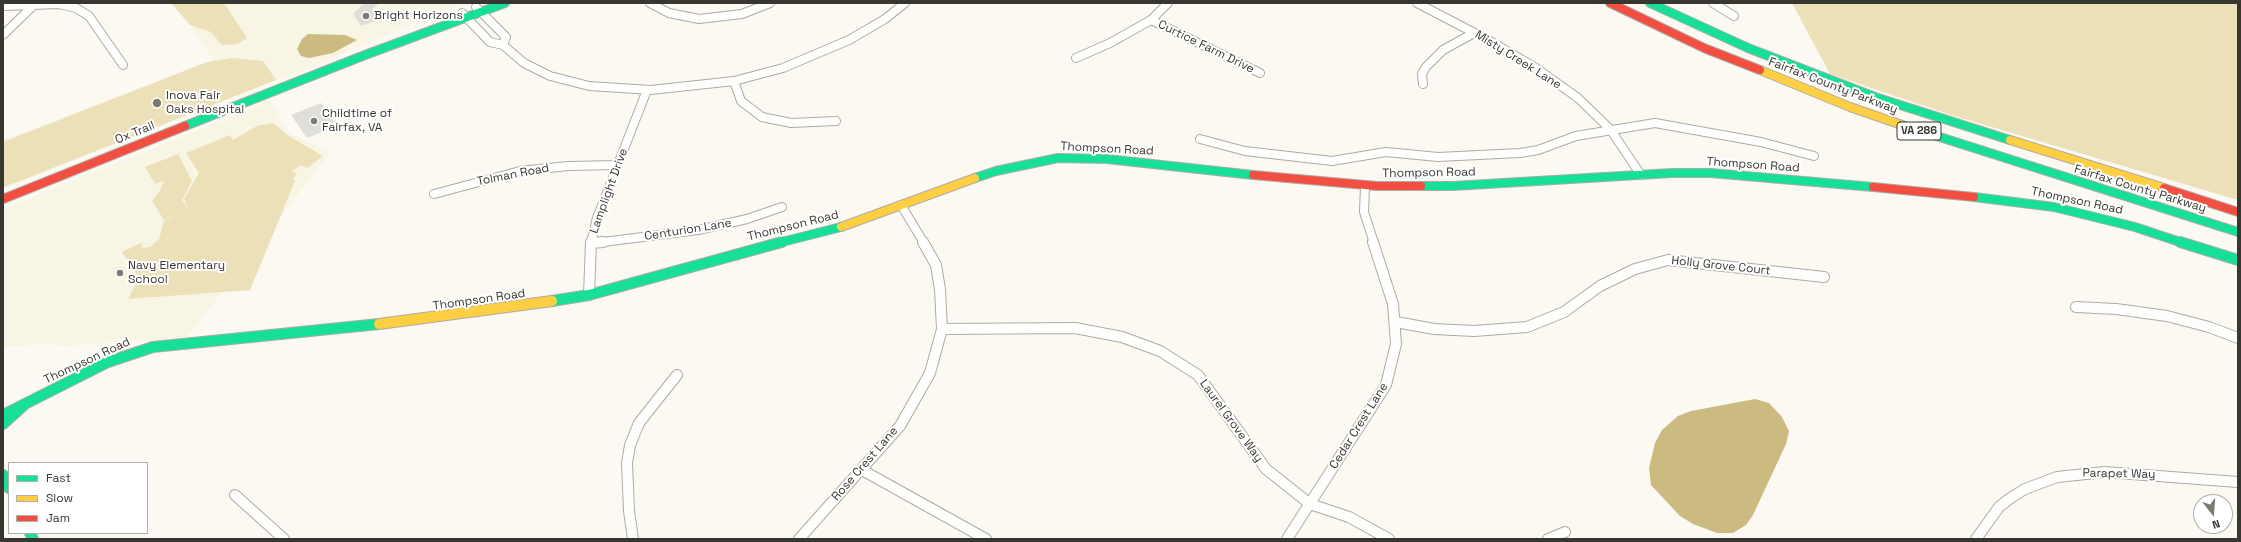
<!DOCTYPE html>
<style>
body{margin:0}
#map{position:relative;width:2241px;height:542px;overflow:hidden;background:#fbf9f2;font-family:"Space Grotesk",sans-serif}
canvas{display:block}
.frame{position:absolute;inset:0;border:4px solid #383630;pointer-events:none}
.legend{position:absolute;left:8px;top:462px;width:140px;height:72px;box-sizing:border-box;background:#fff;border:1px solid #afafac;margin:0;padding:5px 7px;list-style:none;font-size:12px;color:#383630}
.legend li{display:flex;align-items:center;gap:8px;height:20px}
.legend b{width:20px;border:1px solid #afafac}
.north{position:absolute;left:2193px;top:494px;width:40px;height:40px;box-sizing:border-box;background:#fff;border:1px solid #afafac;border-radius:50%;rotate:163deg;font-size:11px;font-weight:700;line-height:16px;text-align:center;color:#383630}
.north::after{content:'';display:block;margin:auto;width:14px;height:18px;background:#7c7a74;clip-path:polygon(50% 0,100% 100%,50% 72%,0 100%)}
</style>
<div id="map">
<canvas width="2241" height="542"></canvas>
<div class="frame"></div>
<ul class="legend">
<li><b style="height:5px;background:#16e098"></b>Fast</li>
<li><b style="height:5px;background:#ffcf43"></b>Slow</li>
<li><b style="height:5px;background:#f24e42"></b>Jam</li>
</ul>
<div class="north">N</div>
</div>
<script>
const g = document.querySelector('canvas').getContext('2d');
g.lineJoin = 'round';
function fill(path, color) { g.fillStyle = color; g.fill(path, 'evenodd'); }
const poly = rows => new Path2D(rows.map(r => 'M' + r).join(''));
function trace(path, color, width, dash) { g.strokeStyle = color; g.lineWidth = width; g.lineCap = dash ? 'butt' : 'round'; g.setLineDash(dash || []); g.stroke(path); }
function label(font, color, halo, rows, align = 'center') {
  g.font = font + ' "Space Grotesk",sans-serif'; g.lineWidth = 4; g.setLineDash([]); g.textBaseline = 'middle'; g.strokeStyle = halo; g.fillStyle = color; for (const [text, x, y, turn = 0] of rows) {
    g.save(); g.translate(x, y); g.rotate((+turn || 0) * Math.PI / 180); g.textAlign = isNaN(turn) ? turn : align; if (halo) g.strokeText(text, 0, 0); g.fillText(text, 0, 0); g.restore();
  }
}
const built = poly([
 [175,3,462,3,311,67,3,184,3,140,214,60],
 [270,101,290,134,331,152,187,337,65,346,47,344,3,347,3,209]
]);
const green = poly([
 [171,3,224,3,247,38,238,44,222,45,211,32,190,25],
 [1792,3,2238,3,2238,200,1951,115,1830,74],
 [233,58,263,61,276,80,5,187,3,185,3,142,207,62],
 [273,123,287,135,323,156,307,168,301,165,291,172,297,173,293,179,295,181,250,290,128,299,139,278,122,252,143,242,141,248,150,247,159,239,164,221,189,209,164,220,152,201,159,192,164,181,155,184,145,167,178,154,192,181,182,200,187,207,184,199,199,173,186,153,230,135,233,140,257,126]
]);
const water = poly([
 [308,34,345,35,357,40,333,53,309,58,301,56,297,49,302,39],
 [1755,399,1769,403,1782,417,1789,431,1786,444,1753,515,1746,525,1733,533,1717,533,1693,524,1680,516,1651,485,1649,468,1655,443,1662,430,1678,416,1691,411]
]);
const building = poly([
 [364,3,379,3,372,10,379,20,361,26,353,14],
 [321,103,337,126,307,138,291,115]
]);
const streetFar1 = poly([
 [650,3,669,13,699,19,742,14,770,3],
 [1417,3,1490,41,1536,68,1578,98,1610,129,1641,175],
 [1713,3,1734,16],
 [3,6,59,4,76,8,89,16,123,65],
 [476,7,506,37,503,45],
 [462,13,490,42,503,45,524,63,550,76,589,86,651,90,734,81,783,68,849,40,885,19,905,3],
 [1151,20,1260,73],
 [3,35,36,3],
 [1076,58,1110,43,1151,20,1168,3],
 [734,81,741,101,762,117,791,123,836,121],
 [1423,84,1422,74,1426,67,1443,50,1474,33],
 [1200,139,1245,151,1332,161,1386,152,1438,157,1520,153,1538,150,1576,136,1655,123,1761,142,1814,156],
 [1365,186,1364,212,1374,243],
 [434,194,520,171,568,166,618,165],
 [901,205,924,243],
 [591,243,597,218,647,90],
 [595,243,698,230,747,219,782,207]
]);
const street = poly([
 [591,243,603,242],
 [589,295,591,242],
 [2076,307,2116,309,2167,316,2209,327,2238,338],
 [1396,322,1434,329,1474,331,1527,327,1564,312,1600,286,1635,269,1668,260,1824,277],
 [942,329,1075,328,1122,337,1160,351,1198,375,1266,469,1310,504,1349,517,1389,539],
 [862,470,986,539],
 [235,495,284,539],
 [633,539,629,511,627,463,630,445,639,423,677,375],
 [799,539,900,426,930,373,942,329,940,289,936,265,923,242],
 [1287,539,1386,385,1396,344,1393,304,1373,242],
 [1548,539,1565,532],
 [1976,539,1999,507,2009,499,2025,489,2057,477,2105,472,2238,482]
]);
const fastFar1 = poly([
 [1650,3,1748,48,1875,97,2010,140],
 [1902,125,2238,232],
 [185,126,365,55,505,3],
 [975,178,996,171,1058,158,1107,159,1253,175],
 [1421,186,1453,186,1672,173,1711,173,1873,187],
 [1974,197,2054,207,2135,227,2183,243],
 [778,243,841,227]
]);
const fast = poly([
 [2180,242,2238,260],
 [552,301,589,295,782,242],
 [3,415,108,362,153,347,379,324],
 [3,424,25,404],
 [3,475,9,488],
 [30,533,33,539]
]);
const slowFar1 = poly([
 [1760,70,1850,107,1902,125],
 [2010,140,2164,188],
 [841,227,975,178]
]);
const slow = poly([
 [379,324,552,301]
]);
const jam = poly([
 [1610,3,1704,48,1760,70],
 [1253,175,1377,186,1421,186],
 [1873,187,1974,197],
 [2164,188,2238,212],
 [3,199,185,126]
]);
const markers = [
 [366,16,4,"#7c7a74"],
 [157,103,5,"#7c7a74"],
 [314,121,4,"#7c7a74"],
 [120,273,4,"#7c7a74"]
];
const shields = [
 [1919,131,44]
];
const shieldNames = [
 ["VA 286",1919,131]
];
const poiNames = [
 ["Bright Horizons",374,16],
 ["Inova Fair",166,96],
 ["Oaks Hospital",166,110],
 ["Childtime of",322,114],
 ["Fairfax, VA",322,128],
 ["Navy Elementary",128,266],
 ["School",128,280]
];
const streetNames = [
 ["Curtice Farm Drive",1206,47,26],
 ["Misty Creek Lane",1518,60,32],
 ["Fairfax County Parkway",1833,86,21],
 ["Ox Trail",135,133,-22],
 ["Thompson Road",1107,149,3],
 ["Thompson Road",1753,165,4],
 ["Thompson Road",1429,173,-1],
 ["Tolman Road",513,175,-11],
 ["Fairfax County Parkway",2140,189,17],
 ["Lamplight Drive",609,191,-70],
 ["Thompson Road",2077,201,12],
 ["Thompson Road",793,226,-14],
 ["Centurion Lane",688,230,-9],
 ["Holly Grove Court",1721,266,6],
 ["Thompson Road",479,300,-8],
 ["Thompson Road",87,361,-25],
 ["Laurel Grove Way",1231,421,54],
 ["Cedar Crest Lane",1359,426,-58],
 ["Rose Crest Lane",865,464,-49],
 ["Parapet Way",2119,474,1]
];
fill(built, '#f9f5e4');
fill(green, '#ece0b9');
fill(water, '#cbbb81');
fill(building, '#e0ded8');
trace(streetFar1, '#adaba6', 10);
trace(street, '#adaba6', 12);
trace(fastFar1, '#adaba6', 10);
trace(fast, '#adaba6', 12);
trace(slowFar1, '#adaba6', 10);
trace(slow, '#adaba6', 12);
trace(jam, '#adaba6', 10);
trace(streetFar1, '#fefefd', 8);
trace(street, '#fefefd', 10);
trace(fastFar1, '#16e098', 8);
trace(fast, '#16e098', 10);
trace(slowFar1, '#ffcf43', 8);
trace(slow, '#ffcf43', 10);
trace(jam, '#f24e42', 8);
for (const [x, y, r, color] of markers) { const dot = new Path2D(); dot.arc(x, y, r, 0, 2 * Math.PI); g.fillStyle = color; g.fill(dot); trace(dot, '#fff', 1.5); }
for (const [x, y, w] of shields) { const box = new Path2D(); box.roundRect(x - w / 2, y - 9, w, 18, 3); g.fillStyle = '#fff'; g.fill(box); trace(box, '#383630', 1); }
label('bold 11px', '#383630', null, shieldNames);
label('12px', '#383630', '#fff', poiNames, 'left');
label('12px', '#383630', '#fff', streetNames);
</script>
